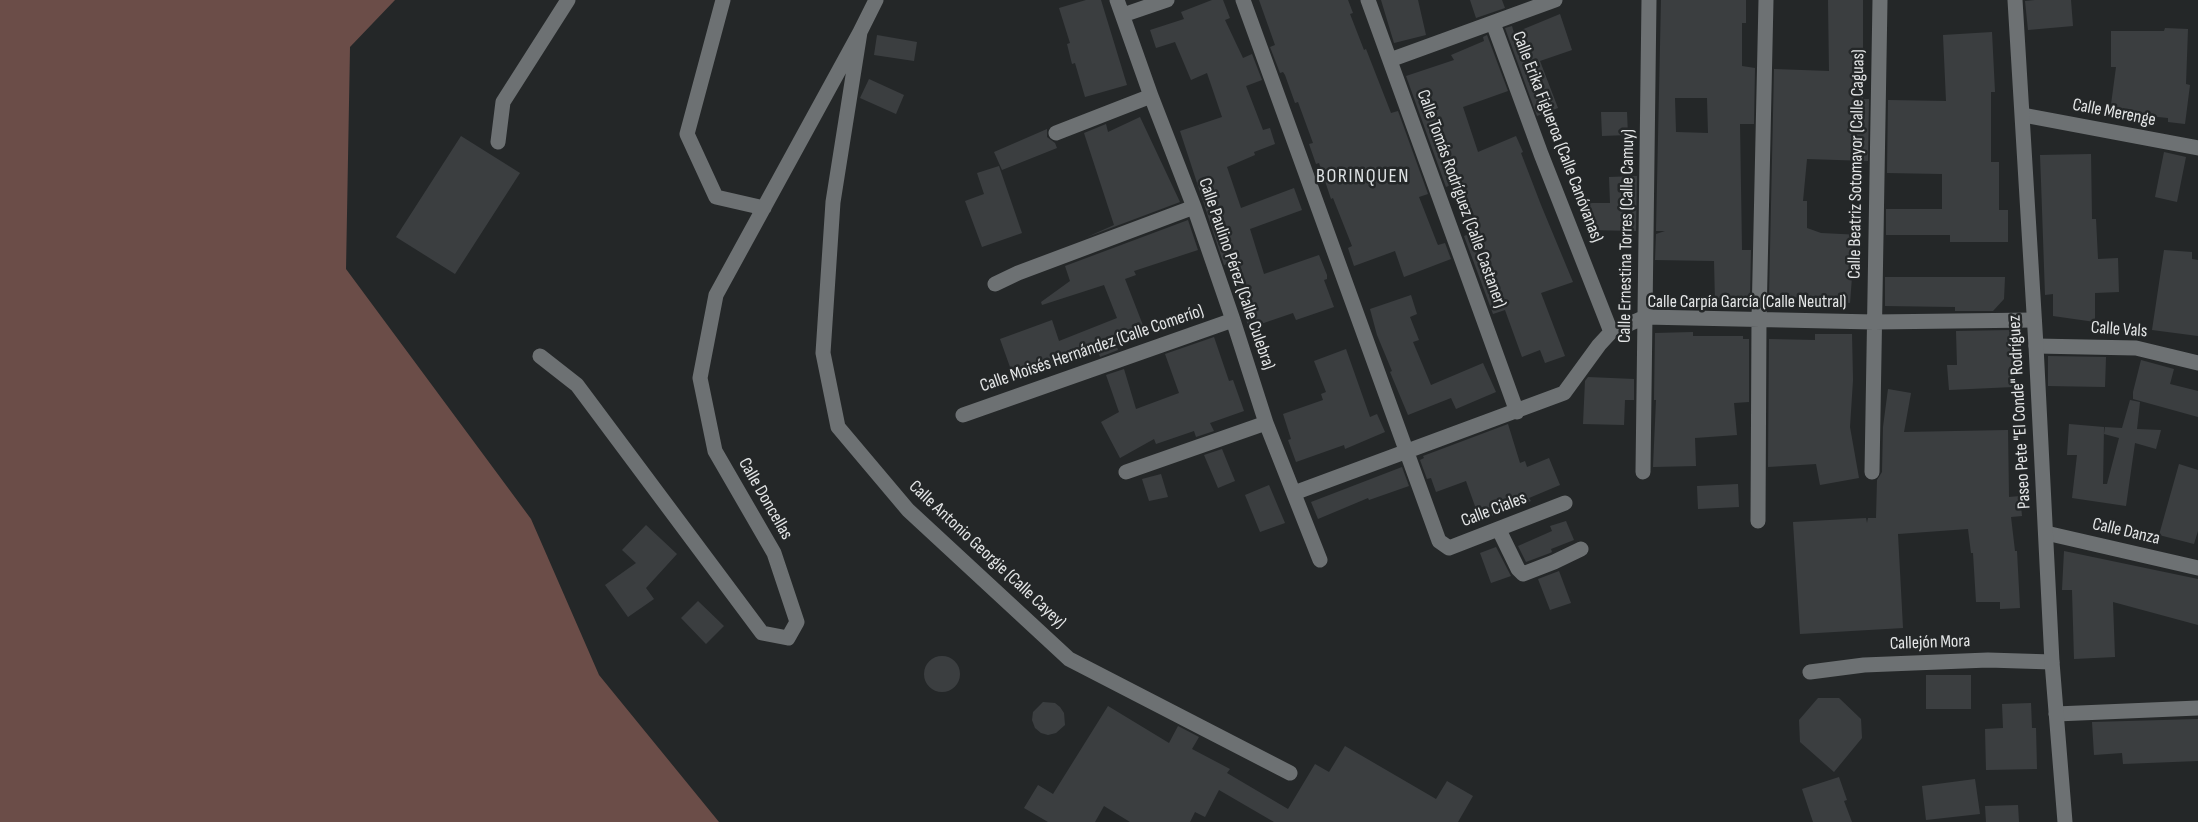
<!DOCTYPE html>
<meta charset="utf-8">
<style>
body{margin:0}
canvas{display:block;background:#242728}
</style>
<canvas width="2198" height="822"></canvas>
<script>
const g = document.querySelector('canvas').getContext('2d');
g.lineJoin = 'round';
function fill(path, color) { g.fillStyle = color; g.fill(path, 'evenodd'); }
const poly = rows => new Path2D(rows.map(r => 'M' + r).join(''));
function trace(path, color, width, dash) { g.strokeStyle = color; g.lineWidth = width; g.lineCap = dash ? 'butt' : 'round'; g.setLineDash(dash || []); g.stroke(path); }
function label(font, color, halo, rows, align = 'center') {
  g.font = font + ' "Sofia Sans Condensed",sans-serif'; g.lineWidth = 5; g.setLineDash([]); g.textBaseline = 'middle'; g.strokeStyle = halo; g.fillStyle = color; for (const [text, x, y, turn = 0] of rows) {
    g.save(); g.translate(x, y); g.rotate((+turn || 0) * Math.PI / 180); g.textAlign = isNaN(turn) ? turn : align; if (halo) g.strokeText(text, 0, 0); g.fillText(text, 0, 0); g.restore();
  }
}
const forest = poly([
 [0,0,395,0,350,47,346,269,531,519,599,675,719,822,0,822]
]);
const building = poly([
 [1086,0,1101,0,1127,85,1085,97,1075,63,1072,64,1067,44,1070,43,1059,8],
 [1212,0,1223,0,1230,18,1225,20,1243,58,1252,54,1262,80,1246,86,1263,130,1270,128,1275,144,1254,152,1255,155,1227,167,1241,208,1294,188,1302,210,1250,229,1264,274,1319,255,1327,275,1327,279,1324,280,1334,307,1296,320,1293,313,1249,328,1227,264,1224,265,1180,131,1222,117,1207,73,1191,80,1175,42,1156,48,1150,30,1184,19,1181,12],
 [1259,0,1348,0,1353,13,1350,14,1364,50,1366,49,1391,113,1398,111,1428,194,1419,197,1437,243,1438,245,1445,243,1451,259,1404,277,1395,251,1354,266,1348,248,1352,246,1333,198,1331,199,1319,163,1316,164,1309,144,1313,143,1298,102,1295,103,1285,75,1283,72,1280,73,1270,47,1275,45],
 [1381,0,1418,0,1426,35,1394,43],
 [1470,0,1502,0,1505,8,1476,18],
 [1661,0,1746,0,1746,23,1742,23,1742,66,1755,68,1754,124,1740,124,1742,250,1751,250,1750,296,1738,296,1738,301,1715,301,1714,261,1655,260,1656,234,1665,231,1656,231],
 [1675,98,1707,98,1708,133,1676,132],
 [1828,0,1863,0,1863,99,1869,99,1868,161,1807,159,1803,201,1807,201,1807,228,1821,233,1861,235,1859,264,1853,264,1850,303,1814,300,1815,298,1769,297,1774,69,1829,71],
 [2035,0,2071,0,2073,26,2028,30,2025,1],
 [1560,14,1572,50,1540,61,1558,108,1537,116,1505,28,1512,26,1514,33],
 [2165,28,2188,29,2186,84,2190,85,2185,124,2168,122,2168,118,2110,112,2116,67,2111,67,2111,31,2164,31],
 [1992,32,1995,92,1991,92,1991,162,1999,162,1999,210,2008,210,2008,242,1950,242,1950,235,1886,235,1886,209,1942,209,1942,174,1887,173,1888,100,1946,101,1943,35],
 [877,35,917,42,914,61,874,55],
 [1487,35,1508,91,1463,107,1478,152,1516,136,1523,152,1521,153,1541,205,1573,282,1541,293,1565,356,1545,363,1540,350,1522,357,1505,310,1493,314,1464,236,1469,234,1451,185,1446,187,1406,76,1454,60,1451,55,1484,41,1483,37],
 [869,79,904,95,896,114,860,98],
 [1601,112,1627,112,1628,135,1602,136],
 [1140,117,1180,202,1087,237,1114,225,1084,133,1106,124,1108,132],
 [1047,129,1047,137,1055,143,1057,148,1002,170,994,152],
 [461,136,520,173,455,274,396,237],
 [2164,152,2186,157,2177,202,2155,197],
 [2091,154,2092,219,2096,219,2098,259,2118,258,2119,292,2095,293,2095,322,2053,316,2053,294,2045,295,2041,181,2040,155],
 [999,166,1022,233,982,247,965,201,984,194,977,173],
 [1637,176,1636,231,1587,230,1587,203,1610,203,1609,177],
 [1188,220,1198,250,1134,271,1136,275,1125,279,1146,333,1116,344,1118,350,1100,357,1097,349,1067,362,1015,381,1000,339,1052,320,1059,341,1117,318,1104,285,1042,305,1041,302,1070,281,1065,266],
 [2164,250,2192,252,2192,259,2198,260,2198,336,2152,330],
 [1885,277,2005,277,2004,299,1993,311,1955,311,1955,307,1885,306],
 [1411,295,1417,314,1410,317,1419,340,1413,342,1431,385,1483,363,1496,392,1456,409,1451,398,1408,415,1390,372,1392,371,1377,335,1370,309],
 [2011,330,2013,387,1949,390,1947,365,1957,365,1956,331],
 [1693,332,1693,336,1743,336,1743,339,1749,339,1749,402,1734,403,1737,435,1695,438,1696,466,1653,467,1656,400,1654,400,1655,333],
 [1815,334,1852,334,1853,380,1850,427,1859,478,1820,485,1816,464,1768,467,1769,339,1815,340],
 [1214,337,1229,381,1233,380,1244,411,1210,423,1214,431,1196,437,1194,431,1156,444,1154,439,1120,458,1101,422,1119,412,1106,375,1124,369,1136,409,1179,393,1165,354],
 [1346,349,1370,417,1377,414,1385,432,1345,449,1344,445,1296,462,1288,440,1291,439,1283,414,1323,400,1321,394,1326,392,1314,361],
 [2048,356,2106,357,2105,387,2048,386],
 [2141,360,2174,369,2170,384,2198,391,2198,417,2133,399,2133,392],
 [1588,377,1634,379,1634,400,1625,400,1624,425,1583,424,1585,381],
 [1888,389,1911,393,1904,432,2008,430,2009,497,2020,496,2022,516,2011,517,2015,551,2017,551,2020,608,2000,609,2000,602,1976,602,1973,553,1971,553,1968,529,1898,534,1903,628,1800,634,1793,522,1866,518,1867,523,1868,518,1876,518,1877,480,1882,472,1883,427],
 [2130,400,2140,402,2137,429,2161,430,2156,449,2135,443,2126,506,2072,498,2077,455,2067,455,2069,424,2104,427,2103,484,2107,484,2119,438,2104,434,2105,427,2122,428],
 [1508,424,1520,463,1525,461,1527,467,1549,458,1560,485,1529,498,1531,501,1480,520,1466,481,1436,492,1431,478,1427,479,1420,460,1424,458,1423,456],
 [1222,449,1235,481,1218,488,1204,455],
 [2179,464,2198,470,2198,531,2194,544,2159,535],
 [1402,467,1409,486,1369,500,1368,498,1318,519,1311,502],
 [1161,474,1168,497,1149,501,1142,479],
 [1738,484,1739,507,1698,509,1697,486],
 [1269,485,1285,523,1260,532,1245,495],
 [1566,521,1574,540,1551,549,1552,552,1550,553,1526,562,1518,546,1552,531,1550,526],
 [646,525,677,554,646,588,654,599,628,617,605,585,636,563,622,550],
 [1496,547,1511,576,1491,583,1480,553],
 [2064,551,2198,579,2198,625,2113,602,2115,657,2074,659,2072,590,2062,590],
 [1559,571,1571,603,1550,610,1538,579],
 [698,601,724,626,706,644,681,618],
 '924 674a18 18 0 1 1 36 0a18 18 0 1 1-36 0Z',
 [1926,675,1971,675,1971,709,1926,709],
 [1818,698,1839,698,1861,719,1862,738,1834,772,1800,742,1799,720],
 [1043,702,1055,703,1060,707,1064,713,1065,725,1056,733,1048,735,1041,733,1035,728,1032,720,1033,712],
 [2031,703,2032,728,2036,728,2037,769,1986,770,1985,729,2003,728,2002,704],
 [1108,706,1169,743,1178,726,1199,737,1192,749,1230,769,1227,773,1288,809,1315,764,1329,772,1345,746,1436,799,1447,781,1473,796,1458,822,1274,822,1219,790,1205,817,1195,812,1190,822,1130,822,1104,806,1095,822,1048,822,1024,808,1038,785,1053,794],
 [2198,719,2198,761,2123,764,2122,753,2094,755,2092,722],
 [1839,777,1847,800,1844,801,1852,822,1813,822,1802,789],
 [1975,779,1980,814,1926,820,1922,786],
 [2018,805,2019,822,1986,822,1985,806]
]);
const minor = poly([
 [723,0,687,134,716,197,764,208],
 [876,0,860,32,833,202,823,353,838,427,908,510,1069,659,1290,773],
 [1117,0,1151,96,1194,207,1233,320,1266,423,1320,560],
 [1243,0,1439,541,1449,548,1565,503],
 [1368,0,1517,412],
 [1123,15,1167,0],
 [1493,23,1541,154,1611,332],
 [1390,60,1555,0],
 [2023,115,2198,148],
 [1056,133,1151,96],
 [498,142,503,102,568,0],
 [995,284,1018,273,1194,207],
 [2036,346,2136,348,2198,363],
 [540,356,577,385,762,633,788,638,797,622,774,553,715,451,700,378,716,295,860,32],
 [963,415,1233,320],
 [1126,472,1266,423],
 [1643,472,1649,0],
 [1872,472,1880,0],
 [1294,493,1564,393,1599,345,1611,332,1645,317,1874,322,2034,320],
 [1758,521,1759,320,1766,0],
 [1499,530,1518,569,1523,574,1554,562,1581,549],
 [2046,533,2198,568],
 [1810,672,1864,665,1988,660,2052,662],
 [2056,714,2198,708]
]);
const tertiary = poly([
 [2015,0,2036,346,2052,662,2065,822]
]);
const streetNames = [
 ["Calle Merenge",2114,113,11],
 ["Calle Erika Figueroa (Calle Canóvanas)",1557,137,69],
 ["Calle Beatriz Sotomayor (Calle Caguas)",1857,164,-89],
 ["Calle Tomás Rodríguez (Calle Castaner)",1461,199,70],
 ["Calle Ernestina Torres (Calle Camuy)",1627,236,-89],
 ["Calle Paulino Pérez (Calle Culebra)",1236,274,71],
 ["Calle Carpía García (Calle Neutral)",1747,302],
 ["Calle Vals",2119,330,4],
 ["Calle Moisés Hernández (Calle Comerío)",1092,349,-19],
 ["Paseo Pete \"El Conde\" Rodríguez",2020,412,-93],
 ["Calle Doncellas",765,499,60],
 ["Calle Ciales",1494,510,-21],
 ["Calle Danza",2126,532,13],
 ["Calle Antonio Georgie (Calle Cayey)",987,555,43],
 ["Callejón Mora",1930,643,-2]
];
const neighbourhoodNames = [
 ["BORINQUEN",1363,177]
];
fill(forest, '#6b4d48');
fill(building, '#3b3e40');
trace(minor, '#6d7173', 15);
trace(tertiary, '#6d7173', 15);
label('18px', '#e3e5e6', '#242728', streetNames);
g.letterSpacing = '1.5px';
label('20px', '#dde1e3', '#242728', neighbourhoodNames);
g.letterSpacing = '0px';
</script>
